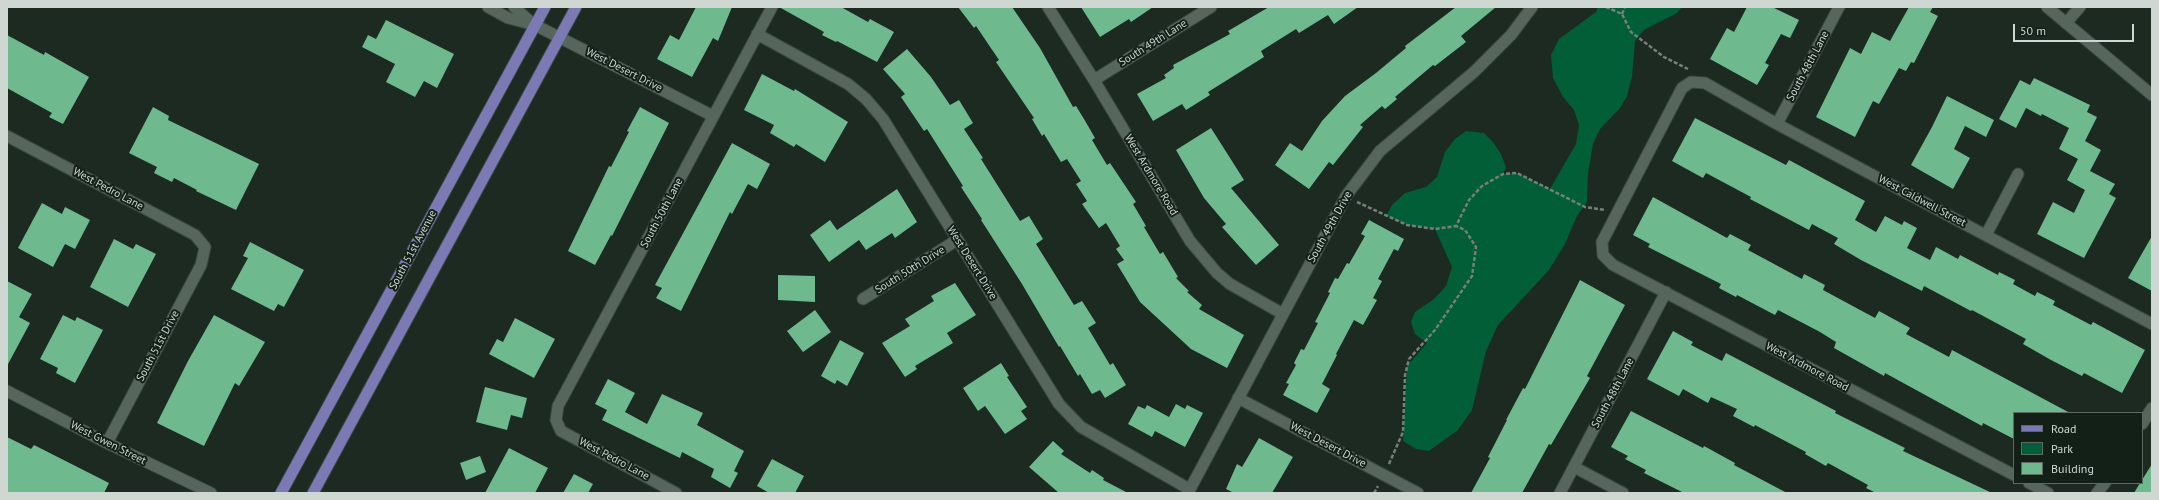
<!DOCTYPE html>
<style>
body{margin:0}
#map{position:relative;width:2159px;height:500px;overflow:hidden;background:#1c2a22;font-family:"PT Sans",sans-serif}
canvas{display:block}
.frame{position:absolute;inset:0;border:8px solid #ced7d1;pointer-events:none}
.legend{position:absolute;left:2013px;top:412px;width:130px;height:72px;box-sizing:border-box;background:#132018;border:1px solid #5e6962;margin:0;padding:5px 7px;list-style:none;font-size:12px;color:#ced7d1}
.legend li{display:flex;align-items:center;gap:8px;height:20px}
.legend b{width:20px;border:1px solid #5e6962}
.scale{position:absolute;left:2013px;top:24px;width:121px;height:18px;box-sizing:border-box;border:2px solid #ced7d1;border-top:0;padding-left:5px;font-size:12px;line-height:14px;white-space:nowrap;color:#ced7d1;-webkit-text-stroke:3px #132018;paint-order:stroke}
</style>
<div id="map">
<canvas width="2159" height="500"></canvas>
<div class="frame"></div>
<ul class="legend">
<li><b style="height:5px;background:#7b7ab5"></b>Road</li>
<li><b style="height:11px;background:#015e37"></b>Park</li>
<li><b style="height:11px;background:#6eba8e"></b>Building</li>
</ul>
<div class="scale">50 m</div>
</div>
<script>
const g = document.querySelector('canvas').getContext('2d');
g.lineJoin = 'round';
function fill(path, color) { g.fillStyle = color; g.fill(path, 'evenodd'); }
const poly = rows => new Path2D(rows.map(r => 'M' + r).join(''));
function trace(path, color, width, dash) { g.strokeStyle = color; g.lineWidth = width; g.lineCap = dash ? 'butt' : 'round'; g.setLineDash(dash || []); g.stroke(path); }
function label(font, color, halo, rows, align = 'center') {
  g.font = font + ' "PT Sans",sans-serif'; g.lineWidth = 4; g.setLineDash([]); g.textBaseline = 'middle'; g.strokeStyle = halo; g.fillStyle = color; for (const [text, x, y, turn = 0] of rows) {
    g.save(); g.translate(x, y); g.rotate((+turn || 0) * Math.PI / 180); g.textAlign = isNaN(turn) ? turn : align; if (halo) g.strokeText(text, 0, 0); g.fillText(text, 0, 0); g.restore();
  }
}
const green = poly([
 [1598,7,1682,7,1677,13,1644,30,1635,41,1632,77,1627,96,1620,108,1600,129,1593,144,1588,173,1587,202,1577,216,1565,244,1549,270,1498,325,1486,351,1472,410,1458,430,1429,451,1416,449,1403,441,1407,366,1427,343,1415,334,1411,322,1415,312,1434,299,1446,286,1452,267,1435,229,1407,225,1386,216,1392,205,1405,193,1426,187,1437,177,1445,152,1455,139,1466,131,1484,133,1493,142,1501,154,1506,167,1503,174,1517,173,1550,189,1576,144,1579,125,1574,110,1563,97,1553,78,1551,55,1559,39,1596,12]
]);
const building = poly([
 [696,7,732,7,718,41,713,38,692,77,657,59,670,35,679,40],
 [779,7,841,7,868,22,870,19,894,32,877,62,837,41,836,42,822,35,824,32],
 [958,7,1012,7,1040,48,1073,107,1076,106,1084,119,1095,138,1092,140,1107,165,1110,163,1136,202,1133,204,1146,226,1144,227,1160,254,1163,252,1178,277,1176,278,1189,291,1187,292,1202,305,1199,309,1244,335,1227,368,1191,349,1140,302,1117,264,1124,260,1116,249,1120,246,1106,223,1099,228,1082,204,1087,201,1076,184,1081,181,1067,159,1061,162,1044,134,1042,136,1032,119,1034,118,996,62,999,60,976,26,974,28],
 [1081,7,1153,7,1131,22,1129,19,1100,37],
 [1269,7,1358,7,1334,24,1328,15,1299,33,1296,29,1261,51,1264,57,1208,92,1210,95,1186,110,1182,104,1153,121,1137,94,1166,78,1164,75,1174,68,1173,65,1230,34,1228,31],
 [1456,7,1496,7,1461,36,1466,42,1435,66,1433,65,1395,97,1397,99,1385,109,1382,106,1360,125,1363,127,1333,165,1329,162,1309,189,1275,165,1290,143,1302,151,1322,121,1345,96,1376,73,1406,48,1405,46],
 [1747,7,1772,7,1799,20,1790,38,1781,34,1765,63,1769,65,1757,85,1710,59,1727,28,1734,32],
 [1909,7,1933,7,1930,12,1938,16,1914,63,1911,62,1906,71,1899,68,1879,104,1873,101,1855,137,1816,117,1850,48,1861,54,1872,32,1890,41],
 [386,20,454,54,437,88,424,81,415,97,386,82,395,64,362,47,368,35,376,39],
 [7,35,44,55,45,52,89,77,63,124,49,117,52,113,7,88],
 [907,49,931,77,950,105,959,100,973,123,964,129,983,158,981,159,1020,221,1029,216,1043,239,1036,244,1074,305,1082,301,1096,323,1088,328,1110,365,1113,363,1126,385,1105,398,1100,390,1092,394,1080,374,1078,376,1060,346,1059,347,1022,284,981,220,982,219,961,187,963,186,927,129,924,131,901,97,905,94,883,69],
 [762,74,794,91,795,89,848,122,825,162,796,144,794,147,770,133,774,125,744,110],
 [2034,78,2090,105,2087,112,2097,117,2085,141,2101,150,2090,171,2115,184,2109,194,2116,198,2084,258,2037,234,2053,202,2074,213,2085,190,2067,180,2078,159,2059,149,2069,128,2042,114,2041,116,2026,108,2016,128,1999,119,2020,80,2030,85],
 [1947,96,1994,120,1986,137,1965,126,1954,149,1970,158,1953,189,1911,165,1932,127],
 [153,107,169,116,168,120,259,164,236,210,196,191,197,190,174,178,172,182,154,173,157,167,129,153],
 [640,107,669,123,612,236,611,235,595,265,568,251,609,166,611,167,629,132,627,131],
 [1695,118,1786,165,1789,160,1865,201,1855,220,1876,232,1885,216,1902,225,1904,221,1917,228,1907,248,1930,260,1936,247,1958,259,1960,255,1998,275,1999,272,2015,280,2013,284,2035,296,2037,292,2055,301,2053,305,2091,325,2093,322,2145,350,2122,393,2084,373,2082,376,2051,360,2023,344,2026,339,1972,310,1971,311,1924,286,1922,291,1861,260,1834,244,1838,238,1812,224,1809,230,1750,199,1751,197,1706,173,1703,178,1672,161],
 [1211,128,1244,180,1231,188,1279,245,1256,265,1222,227,1226,224,1204,198,1176,150],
 [732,143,770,164,757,189,748,184,732,214,730,212,681,311,656,298,662,288,655,285],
 [897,189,917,222,895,238,892,233,866,250,859,240,829,262,810,235,830,220,837,230],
 [1653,197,1727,238,1730,234,1751,245,1748,250,1802,279,1804,274,1825,285,1823,290,1875,318,1879,311,1910,328,1906,334,1949,357,1952,350,2070,413,2014,413,2014,439,1983,423,1982,426,1885,373,1884,376,1834,348,1836,342,1820,332,1778,310,1775,315,1737,295,1736,297,1719,288,1721,284,1648,247,1650,244,1633,235],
 [42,203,62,214,65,207,90,220,75,249,65,244,53,267,18,248],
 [1369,220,1404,239,1398,251,1394,249,1378,279,1382,281,1373,298,1377,300,1363,325,1354,320,1336,354,1337,355,1322,384,1330,389,1317,413,1283,395,1289,384,1286,383,1296,365,1294,363,1301,349,1304,350,1318,323,1315,322,1330,293,1328,292,1335,278,1338,279,1347,263,1349,264,1365,236,1361,234],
 [2152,236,2152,291,2128,278],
 [114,239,133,249,136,244,156,254,128,307,90,287],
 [250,242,304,270,284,307,278,304,274,311,231,289,248,258,243,256],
 [778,275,815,276,815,302,778,300],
 [1580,280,1625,305,1587,376,1590,378,1551,445,1549,444,1522,493,1471,493,1490,458,1488,457,1507,420,1506,420,1523,388,1525,389],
 [7,281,32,294,19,317,30,323,7,366],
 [955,283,976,315,947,333,953,343,915,366,917,369,905,377,882,343,910,326,905,319,934,301,931,296],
 [815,310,831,332,803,352,787,331],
 [63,315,75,321,77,317,103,330,75,383,56,373,58,368,40,359],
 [214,315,265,342,239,386,235,383,204,446,157,423,188,361],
 [515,318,555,339,534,378,489,354,497,339,503,342],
 [1673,331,1693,342,1691,345,1722,361,1726,353,1836,411,1835,413,1905,448,1903,451,1992,493,1876,493,1866,488,1868,485,1828,463,1826,466,1805,454,1806,452,1755,425,1754,427,1733,416,1737,409,1711,397,1708,403,1683,389,1679,396,1647,379],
 [840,340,864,353,847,386,837,380,835,384,821,376],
 [1001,363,1009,376,1007,377,1027,407,1021,411,1027,419,1005,434,985,406,978,411,963,388],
 [608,379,635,393,625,412,647,424,662,394,703,413,697,425,744,451,734,471,738,473,730,488,711,477,714,469,682,452,680,458,602,420,607,410,595,404],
 [485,387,527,398,522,418,511,415,507,430,476,422],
 [1176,404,1185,409,1187,405,1203,413,1185,447,1155,431,1152,437,1128,424,1138,406,1145,409,1147,405,1169,417],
 [1631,411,1703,448,1704,446,1735,463,1734,465,1787,493,1684,493,1644,473,1646,470,1625,459,1628,456,1611,447],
 [7,437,31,449,34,445,109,483,104,493,7,493],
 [1259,438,1293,457,1272,493,1234,493,1226,489,1237,464,1242,467],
 [1053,441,1064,451,1061,454,1090,473,1092,470,1104,478,1103,480,1128,493,1059,493,1029,467],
 [509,448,548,468,535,493,485,493],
 [480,456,486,472,466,480,460,463],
 [772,459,804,476,795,493,769,493,757,486],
 [2152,464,2152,493,2134,493,2140,483,2142,483,2142,480],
 [574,474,593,484,588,493,563,493]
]);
const path = poly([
 [1606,7,1622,14,1631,32,1664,57,1688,69],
 [1622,14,1625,7],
 [1357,202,1407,225,1435,229,1456,226,1469,200,1482,186,1503,174,1517,173,1585,207,1605,210],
 [1389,464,1403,432,1405,375,1409,359,1435,330,1472,276,1476,247,1465,230,1456,226],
 [1374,493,1378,486]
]);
const minor = poly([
 [488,7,508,18,535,25,713,116],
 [514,7,531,22],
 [1048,7,1094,80,1190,241,1217,273,1230,284,1283,314],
 [2066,23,2080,7],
 [757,34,848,84,866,99,883,119,1059,404,1081,427,1189,489],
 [1094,80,1211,7],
 [1777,124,1839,7],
 [7,136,195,235,205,247,201,265,107,443],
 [1986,235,2018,174],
 [863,299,957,240],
 [7,391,107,443,211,493],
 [1238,398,1418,493],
 [2142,424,2152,408],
 [1574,467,1623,493],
 [2014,475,1613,265,1603,255,1602,242,1682,88,1691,82,1705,83,1777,124,2152,324],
 [2029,483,2048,493],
 [676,493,561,431,556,420,558,406,772,7],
 [1188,493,1346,196,1380,151,1474,72,1511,35,1532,7],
 [1560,493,1666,292],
 [2097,493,2105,483]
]);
const tertiary = poly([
 [2047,7,2152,95]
]);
const primary = poly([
 [281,493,545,7],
 [313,493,576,7]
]);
const streetNames = [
 ["South 49th Lane",1153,43,-32],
 ["South 48th Lane",1808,66,-62],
 ["West Desert Drive",624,70,27],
 ["West Ardmore Road",1151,175,59],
 ["West Pedro Lane",108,189,28],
 ["West Caldwell Street",1922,201,28],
 ["South 50th Lane",662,213,-62],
 ["South 49th Drive",1330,227,-61],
 ["South 51st Avenue",413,250,-62],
 ["West Desert Drive",972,263,58],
 ["South 50th Drive",910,270,-32],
 ["South 51st Drive",158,346,-62],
 ["West Ardmore Road",1807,367,28],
 ["South 48th Lane",1613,393,-62],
 ["West Gwen Street",108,443,27],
 ["West Desert Drive",1328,445,28],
 ["West Pedro Lane",614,459,28]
];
fill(green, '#015e37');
fill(building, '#6eba8e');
trace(minor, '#3a463e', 13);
trace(tertiary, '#3a463e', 13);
trace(primary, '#3a463e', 13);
trace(path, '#758079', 2.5, [4, 2]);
trace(minor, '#57665c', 11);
trace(tertiary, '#57665c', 11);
trace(primary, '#7b7ab5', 11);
label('11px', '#ced7d1', '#132018', streetNames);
</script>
